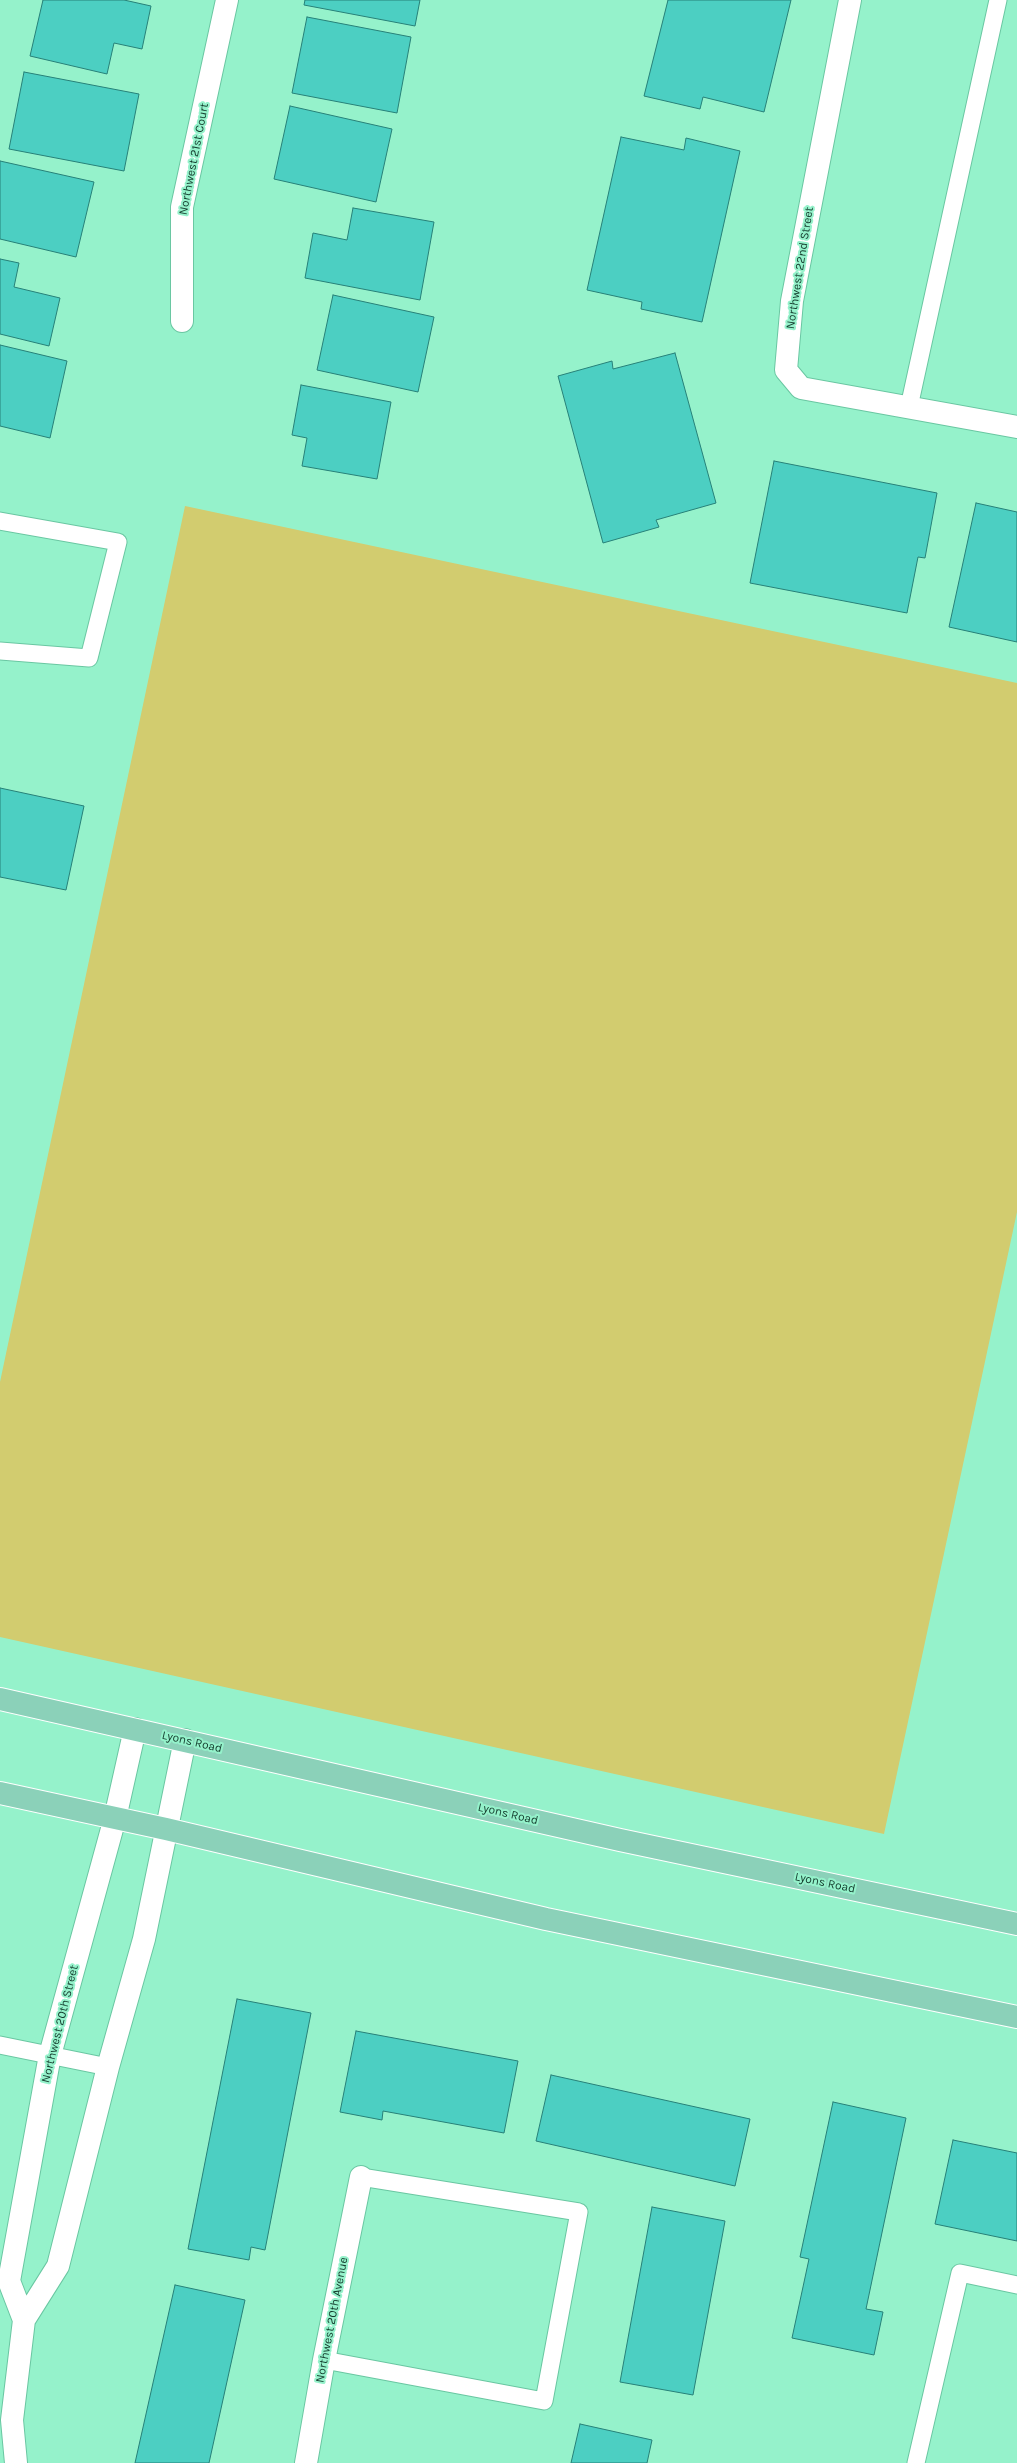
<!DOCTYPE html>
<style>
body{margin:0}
canvas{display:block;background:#95f2cb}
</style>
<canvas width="1017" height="2463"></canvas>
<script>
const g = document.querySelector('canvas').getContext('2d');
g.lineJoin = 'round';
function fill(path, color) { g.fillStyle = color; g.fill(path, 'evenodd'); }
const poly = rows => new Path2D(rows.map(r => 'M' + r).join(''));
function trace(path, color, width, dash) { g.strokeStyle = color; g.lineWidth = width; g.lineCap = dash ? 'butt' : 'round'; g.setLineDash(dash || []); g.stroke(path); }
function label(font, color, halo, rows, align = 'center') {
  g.font = font + ' Karla,sans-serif'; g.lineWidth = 4; g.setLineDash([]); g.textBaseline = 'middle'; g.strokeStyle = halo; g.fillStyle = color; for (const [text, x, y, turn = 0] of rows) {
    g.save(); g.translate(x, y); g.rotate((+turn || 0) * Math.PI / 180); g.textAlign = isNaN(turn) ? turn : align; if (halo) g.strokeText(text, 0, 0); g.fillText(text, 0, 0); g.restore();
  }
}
const green = poly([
 [185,506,1017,683,1017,1212,884,1834,0,1637,0,1382]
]);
const building = poly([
 [43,0,124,0,151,6,142,49,114,43,107,74,30,56,43,0],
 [305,0,420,0,415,26,304,5,305,0],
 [668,0,791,0,764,112,703,97,700,109,644,96,668,0],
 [307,17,411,37,397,113,292,93,307,17],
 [24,72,139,94,124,171,9,149,24,72],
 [290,106,392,129,376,202,274,179,290,106],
 [621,137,684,150,686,138,740,151,702,322,641,309,642,302,587,290,621,137],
 [0,161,94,182,76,257,0,239,0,161],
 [353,208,434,222,420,300,305,278,313,233,347,240,353,208],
 [0,259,19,263,14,287,60,298,49,346,0,334,0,259],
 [333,295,434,317,418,392,317,370,333,295],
 [0,345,67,361,50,438,0,426,0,345],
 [675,353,716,503,656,520,659,527,603,543,558,376,612,361,613,369,675,353],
 [301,385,391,402,377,479,302,466,307,438,292,435,301,385],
 [774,461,937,493,925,558,918,557,907,613,750,583,774,461],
 [976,503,1017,512,1017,642,949,627,976,503],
 [0,788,84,806,66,890,0,877,0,788],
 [237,1999,311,2013,265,2250,251,2247,249,2260,188,2249,237,1999],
 [356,2031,518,2061,504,2133,383,2111,382,2120,340,2112,356,2031],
 [551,2075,750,2119,735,2186,536,2141,551,2075],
 [833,2102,906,2118,866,2309,883,2312,874,2355,792,2338,809,2259,800,2257,833,2102],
 [953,2140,1017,2153,1017,2241,935,2224,953,2140],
 [652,2207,725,2221,693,2395,620,2382,652,2207],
 [175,2285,245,2300,209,2463,135,2463,175,2285],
 [580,2424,652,2440,647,2463,571,2463,580,2424]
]);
const service = poly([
 [909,407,998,0],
 [0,521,118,542,89,658,0,651],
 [0,2045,108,2067],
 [324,2360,544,2401,579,2212,361,2177],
 [916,2463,960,2273,1017,2285]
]);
const minor = poly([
 [850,0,792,301,786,370,801,388,1017,427],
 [182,321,182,207,227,0],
 [24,2320,9,2281,50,2055,115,1818,135,1729],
 [16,2463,12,2420,24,2320,58,2266,108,2067,144,1939,185,1740],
 [306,2463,324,2360,361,2177]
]);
const primary = poly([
 [0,1699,620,1840,1017,1924],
 [0,1793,166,1829,546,1919,1017,2017]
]);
const streetNames = [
 ["Northwest 21st Court",194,159,-79],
 ["Northwest 22nd Street",800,268,-81],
 ["Lyons Road",192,1742,13],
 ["Lyons Road",508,1814,13],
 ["Lyons Road",825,1883,12],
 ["Northwest 20th Street",60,2024,-76],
 ["Northwest 20th Avenue",332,2320,-79]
];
fill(green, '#d2cc6f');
fill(building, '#4ccfc2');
trace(building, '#278178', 1);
trace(service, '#6ac7a2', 19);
trace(minor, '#6ac7a2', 24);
trace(primary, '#fff', 24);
trace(service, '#fff', 17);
trace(minor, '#fff', 22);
trace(primary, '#8bd1b9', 22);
label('12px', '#143c2d', '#95f2cb', streetNames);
</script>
